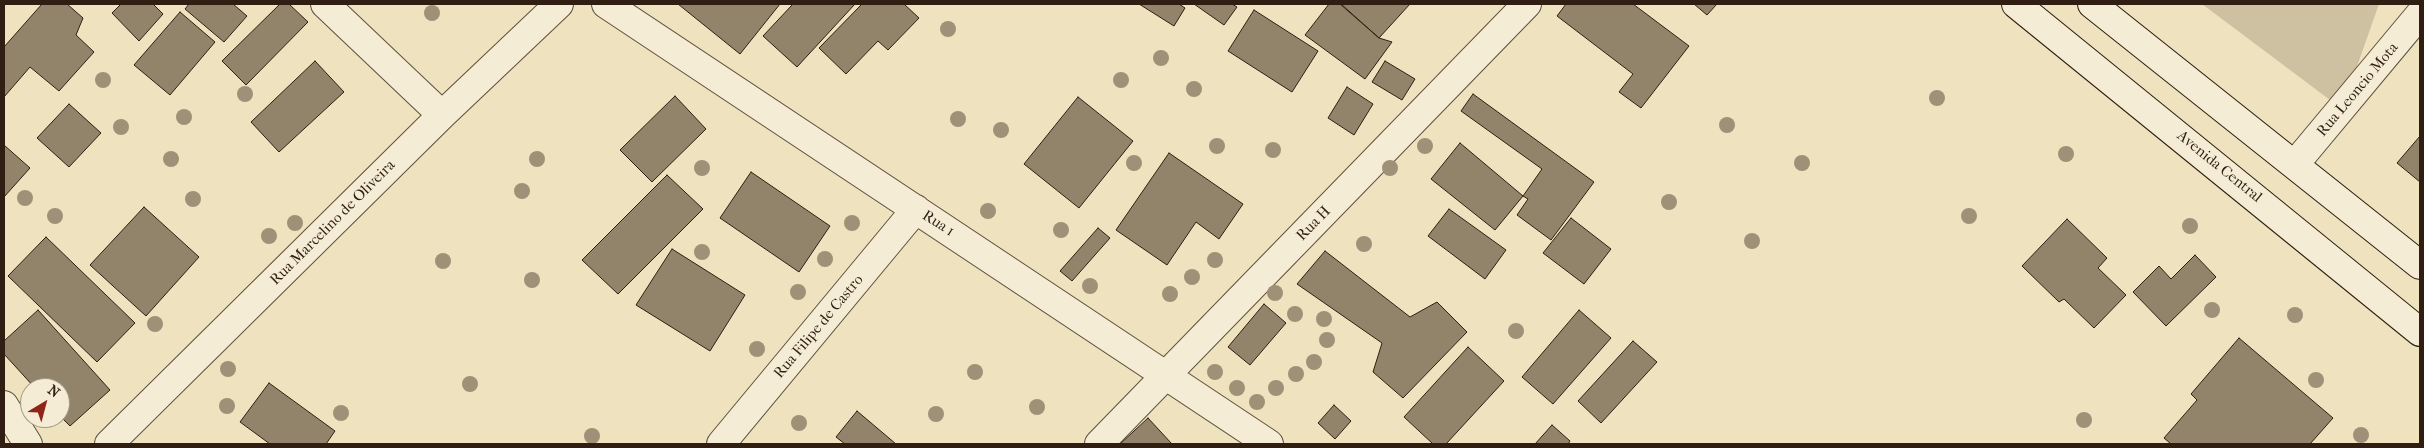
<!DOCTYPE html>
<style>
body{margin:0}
#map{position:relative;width:2424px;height:448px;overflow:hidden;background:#eee2bf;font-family:"IM FELL French Canon",serif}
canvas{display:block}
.frame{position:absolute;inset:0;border:5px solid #2f1e11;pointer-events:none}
.north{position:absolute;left:20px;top:378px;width:50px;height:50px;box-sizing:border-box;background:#f4ecd5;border:1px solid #a59a87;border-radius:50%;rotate:37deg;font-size:14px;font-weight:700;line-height:20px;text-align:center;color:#2f1e11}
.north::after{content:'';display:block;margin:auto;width:18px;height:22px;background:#8f2418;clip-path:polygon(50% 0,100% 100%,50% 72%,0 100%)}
</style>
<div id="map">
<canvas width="2424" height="448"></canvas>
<div class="frame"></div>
<div class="north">N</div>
</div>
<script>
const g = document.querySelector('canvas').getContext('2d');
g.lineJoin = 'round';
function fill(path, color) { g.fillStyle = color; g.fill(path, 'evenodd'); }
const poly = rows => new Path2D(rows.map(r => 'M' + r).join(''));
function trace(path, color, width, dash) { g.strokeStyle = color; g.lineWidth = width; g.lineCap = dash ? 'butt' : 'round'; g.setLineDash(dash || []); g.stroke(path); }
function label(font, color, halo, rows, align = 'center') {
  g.font = font + ' "IM FELL French Canon",serif'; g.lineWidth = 4.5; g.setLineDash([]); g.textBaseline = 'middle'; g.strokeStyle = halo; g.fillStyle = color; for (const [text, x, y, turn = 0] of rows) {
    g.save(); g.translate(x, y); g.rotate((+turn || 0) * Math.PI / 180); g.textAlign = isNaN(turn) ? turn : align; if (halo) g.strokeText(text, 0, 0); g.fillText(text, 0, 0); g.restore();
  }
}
const green = poly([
 [2202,4,2379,4,2342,109]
]);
const building = poly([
 [42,4,67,4,83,18,76,35,94,52,59,91,30,67,4,97,4,47,42,4],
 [121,4,153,4,163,14,139,41,112,13,121,4],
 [189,4,233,4,247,16,224,42,185,9,189,4],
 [280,4,289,4,308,22,246,85,222,61,280,4],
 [678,4,780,4,740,54,678,4],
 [793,4,855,4,797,67,763,36,793,4],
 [862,4,904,4,919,18,888,50,878,41,846,74,819,48,862,4],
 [1139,4,1179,4,1185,8,1174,26,1139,4],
 [1194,4,1232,4,1237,7,1224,25,1194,4],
 [1329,4,1340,4,1379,38,1392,42,1365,79,1305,35,1329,4],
 [1341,4,1410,4,1379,38,1341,4],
 [1566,4,1633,4,1689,46,1641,108,1619,92,1633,74,1557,16,1566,4],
 [1694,4,1717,4,1707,15,1694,4],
 [1254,10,1318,51,1292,92,1228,51,1254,10],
 [180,12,215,42,170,95,134,65,180,12],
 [315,61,344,92,279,152,251,122,315,61],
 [1385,61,1415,79,1402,100,1372,82,1385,61],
 [1347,87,1373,104,1354,135,1328,118,1347,87],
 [1473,94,1594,182,1551,240,1517,215,1528,199,1523,196,1542,169,1461,111,1473,94],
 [675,96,706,129,652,182,620,150,675,96],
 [1078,97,1133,141,1079,208,1024,164,1078,97],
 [69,104,101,133,69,167,37,138,69,104],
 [2420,136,2420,182,2397,163,2420,136],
 [1460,143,1523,196,1495,230,1431,179,1460,143],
 [4,145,30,168,4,197,4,145],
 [1169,153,1243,204,1219,239,1196,222,1167,265,1116,230,1169,153],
 [751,172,830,226,799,272,720,218,751,172],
 [667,175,703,209,618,294,582,260,667,175],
 [144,207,199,257,146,316,90,265,144,207],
 [1449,209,1506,250,1485,279,1428,236,1449,209],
 [1571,218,1611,249,1584,284,1543,253,1571,218],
 [2067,219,2107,258,2098,268,2126,295,2094,328,2064,299,2059,302,2022,266,2067,219],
 [1098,228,1110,238,1072,281,1060,271,1098,228],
 [46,237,135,323,97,362,8,276,46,237],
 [672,249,745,295,710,351,636,305,672,249],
 [1325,251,1410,317,1437,302,1467,332,1403,398,1373,372,1382,343,1297,284,1325,251],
 [2195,255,2216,277,2166,326,2133,292,2159,266,2171,279,2195,255],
 [1264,304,1286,323,1250,365,1228,347,1264,304],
 [38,310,110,390,70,426,60,416,60,388,35,388,4,354,4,341,38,310],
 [1579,310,1611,338,1553,404,1522,377,1579,310],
 [2239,338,2333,418,2310,444,2171,444,2164,438,2197,400,2191,394,2239,338],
 [1633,341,1657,362,1601,423,1578,401,1633,341],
 [1468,347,1504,381,1446,444,1433,444,1404,417,1468,347],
 [269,383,335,431,326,444,270,444,240,422,269,383],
 [1334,405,1351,421,1335,439,1318,423,1334,405],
 [857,411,896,444,845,444,836,437,857,411],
 [1148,418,1172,444,1120,444,1148,418],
 [1552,425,1570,441,1568,444,1535,444,1552,425]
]);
const street = poly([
 [325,4,442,115],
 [606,4,1269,444],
 [2295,164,2420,14],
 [4,405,28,444],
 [109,444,442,115,559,4],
 [721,444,916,209],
 [1099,444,1527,4]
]);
const secondary = poly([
 [2016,4,2420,332],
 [2092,4,2420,265]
]);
const trees = [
 [432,13],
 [948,29],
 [1161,58],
 [103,80],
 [1121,80],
 [1194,89],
 [245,94],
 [1937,98],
 [184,117],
 [958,119],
 [1727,125],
 [121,127],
 [1001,130],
 [1217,146],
 [1425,146],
 [1273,150],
 [2066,154],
 [171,159],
 [537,159],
 [1134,163],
 [1802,163],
 [702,168],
 [1390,168],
 [522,191],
 [25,198],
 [193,199],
 [1669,202],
 [988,211],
 [55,216],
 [1969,216],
 [295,223],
 [852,223],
 [2190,226],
 [1061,230],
 [269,236],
 [1752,241],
 [1364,244],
 [702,252],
 [825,259],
 [1215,260],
 [443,261],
 [1192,277],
 [532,280],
 [1090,286],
 [798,292],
 [1275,293],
 [1170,294],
 [2212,310],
 [1295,314],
 [2295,315],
 [1324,319],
 [155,324],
 [1516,331],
 [1327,340],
 [757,349],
 [1314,362],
 [228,369],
 [975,372],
 [1215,372],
 [1296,374],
 [2316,380],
 [470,384],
 [1237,388],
 [1276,388],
 [1257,402],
 [227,406],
 [1037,407],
 [341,413],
 [936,414],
 [2084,420],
 [799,423],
 [2361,435],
 [592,436]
];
const streetNames = [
 ["Rua Leoncio Mota",2358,90,-50],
 ["Avenida Central",2219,167,39],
 ["Rua Marcelino de Oliveira",333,223,-45],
 ["Rua 1",938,224,33],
 ["Rua H",1314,224,-46],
 ["Rua Filipe de Castro",819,327,-50]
];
fill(green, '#cec1a1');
fill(building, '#92846b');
trace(building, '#2f1e11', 1);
trace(street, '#5f4f3c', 30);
trace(secondary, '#2f1e11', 30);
trace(street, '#f4ecd5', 28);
trace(secondary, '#f4ecd5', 28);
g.fillStyle = '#9f9177';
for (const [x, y] of trees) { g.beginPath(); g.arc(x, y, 8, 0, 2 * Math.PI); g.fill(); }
label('15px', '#2f1e11', '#f4ecd5', streetNames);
</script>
